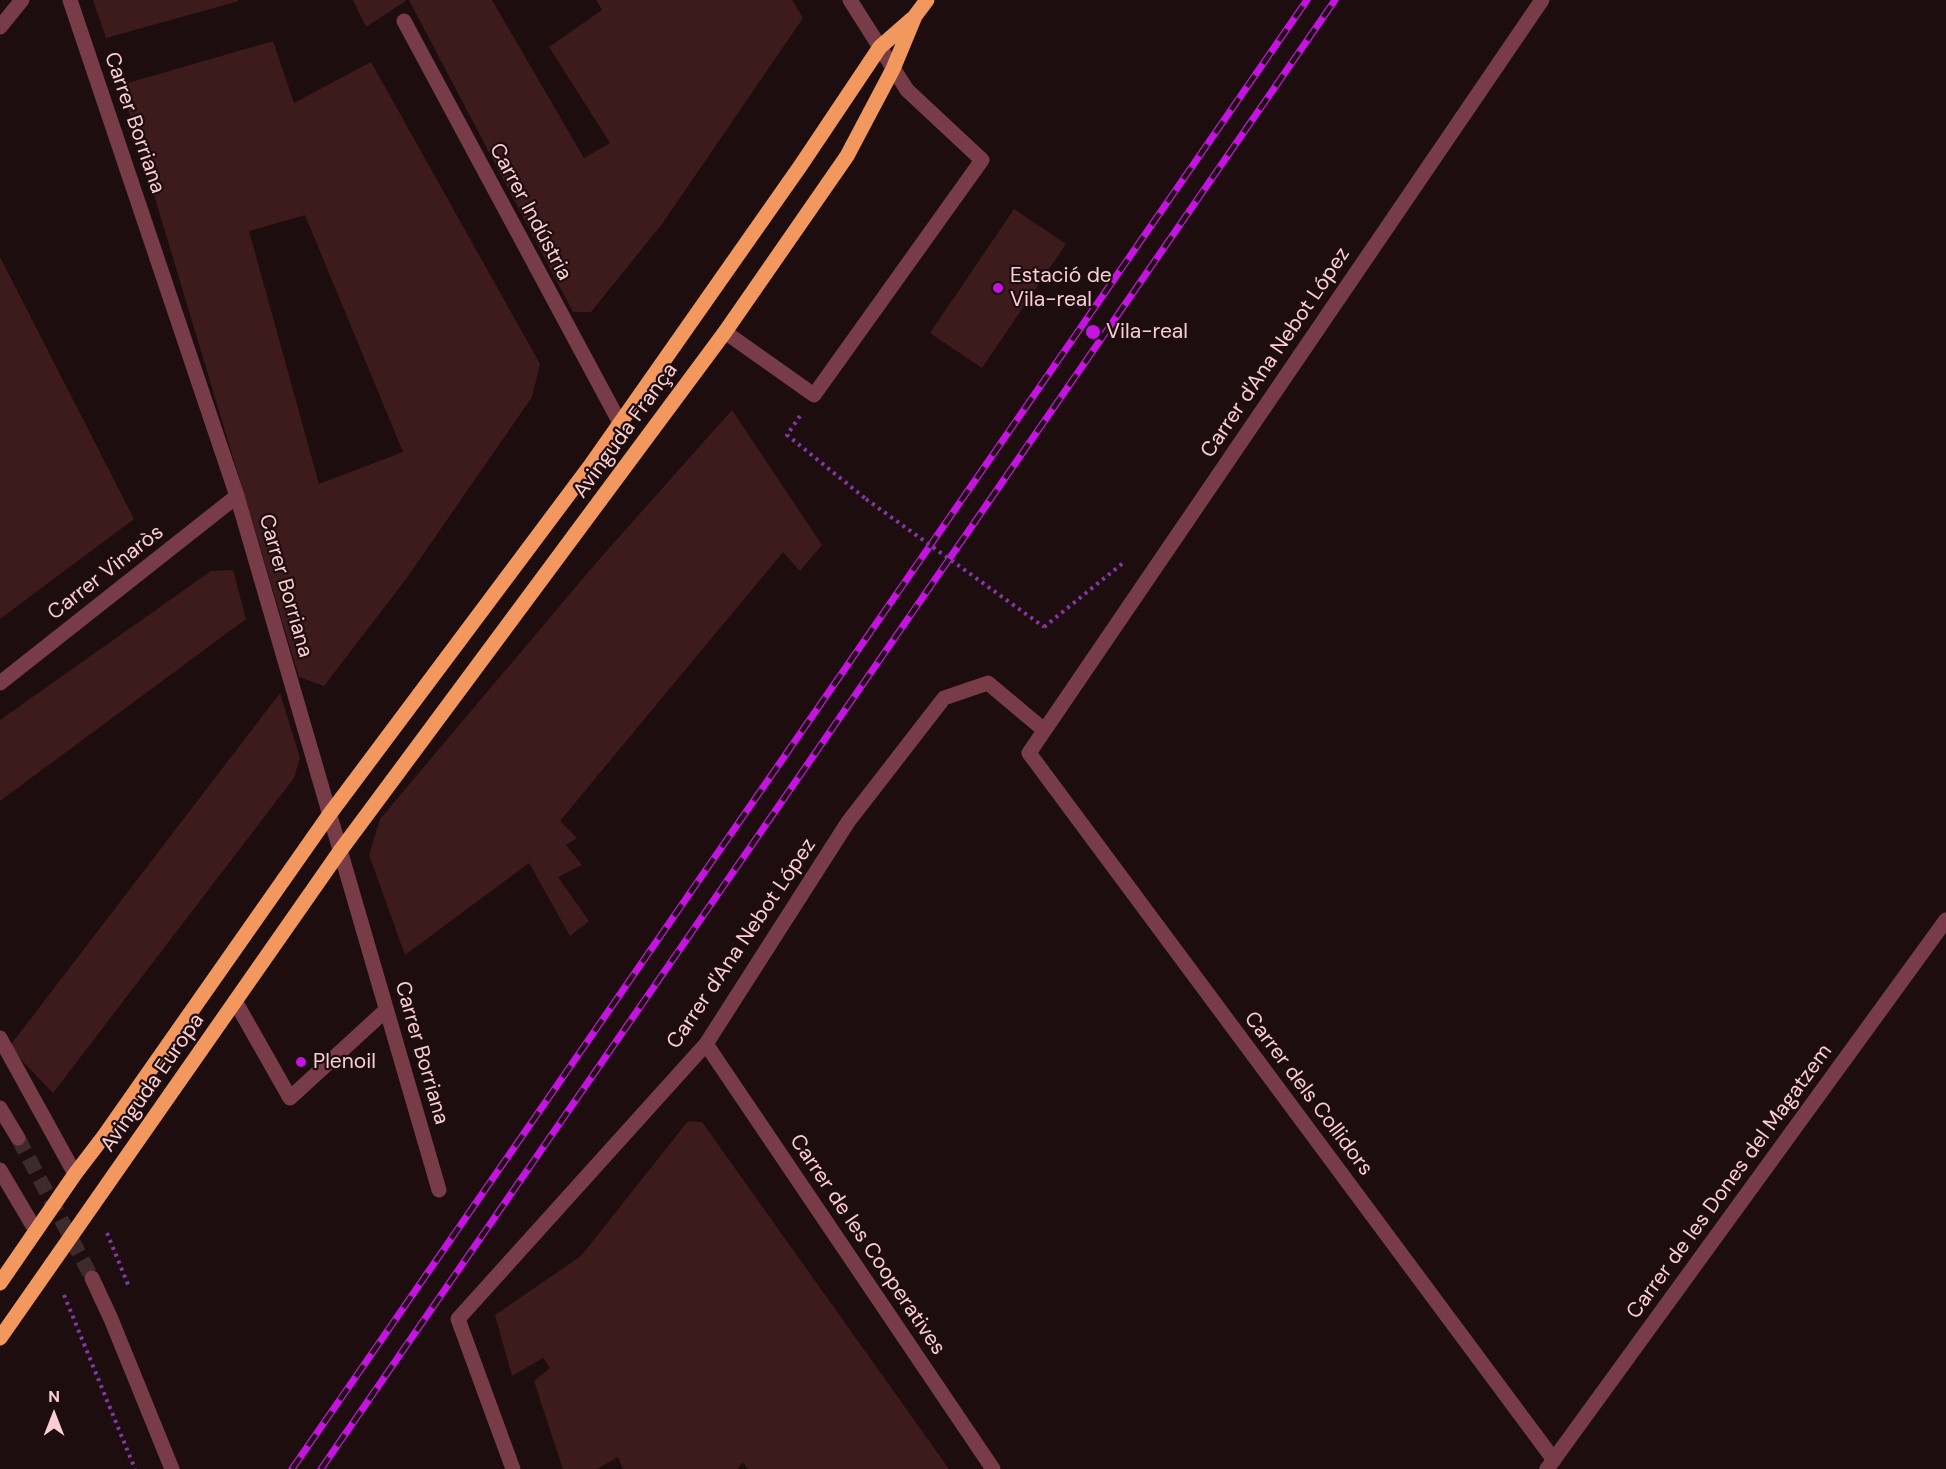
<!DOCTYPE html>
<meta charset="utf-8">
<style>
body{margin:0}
#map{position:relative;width:1946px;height:1469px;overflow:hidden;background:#1d0d0e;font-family:"DM Sans",sans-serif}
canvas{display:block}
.north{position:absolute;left:24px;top:1385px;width:60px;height:60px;-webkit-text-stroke:4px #1d0d0e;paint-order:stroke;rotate:0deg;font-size:16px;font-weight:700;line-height:24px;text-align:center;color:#fbced3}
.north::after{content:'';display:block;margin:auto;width:21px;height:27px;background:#fbced3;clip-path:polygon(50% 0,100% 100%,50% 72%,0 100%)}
</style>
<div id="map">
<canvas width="1946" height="1469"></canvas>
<div class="north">N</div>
</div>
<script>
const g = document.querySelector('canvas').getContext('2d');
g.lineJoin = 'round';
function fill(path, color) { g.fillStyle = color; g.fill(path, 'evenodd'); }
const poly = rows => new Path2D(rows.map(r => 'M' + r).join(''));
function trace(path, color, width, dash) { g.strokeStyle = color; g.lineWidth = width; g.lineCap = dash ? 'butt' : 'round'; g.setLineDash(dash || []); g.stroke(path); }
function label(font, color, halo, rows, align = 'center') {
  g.font = font + ' "DM Sans",sans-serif'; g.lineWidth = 4.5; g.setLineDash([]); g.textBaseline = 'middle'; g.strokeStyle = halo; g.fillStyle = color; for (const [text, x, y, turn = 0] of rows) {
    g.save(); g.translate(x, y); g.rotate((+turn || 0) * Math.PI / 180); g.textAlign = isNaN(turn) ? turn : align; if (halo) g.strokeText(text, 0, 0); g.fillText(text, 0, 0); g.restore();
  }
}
const building = poly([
 [93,0,238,0,239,1,106,38],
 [353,0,407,0,366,27],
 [409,0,492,0,584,158,610,143,549,47,602,10,596,0,792,0,803,18,662,224,591,312,573,312],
 [273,41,294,103,371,62,540,364,532,397,406,579,324,686,299,677,121,85],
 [305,215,403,452,319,484,249,231],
 [1014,209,1066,244,982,368,930,333],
 [0,257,134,519,0,619],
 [732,410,822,545,800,571,783,552,560,821,577,838,566,845,582,865,558,877,589,921,570,936,529,863,405,955,369,855,380,819,596,563],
 [233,570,246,619,0,801,0,720,211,571],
 [280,693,300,758,294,778,53,1093,9,1047],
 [688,1121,702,1122,949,1469,748,1469,743,1462,737,1469,623,1469,618,1457,597,1469,563,1469,534,1381,550,1368,543,1358,512,1376,495,1315,581,1256]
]);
const minorTunnel = poly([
 [18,1138,92,1278]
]);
const path = poly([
 [800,416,787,435,866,499],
 [1044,627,1123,563],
 [107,1233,129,1287],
 [64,1295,135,1469]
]);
const minor = poly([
 [70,0,237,496,439,1190],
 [1542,0,1029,753,1554,1460],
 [404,21,620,423],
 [0,27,22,0],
 [725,332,814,395,982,160,907,90,850,0],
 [0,683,237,496],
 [235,1001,290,1098,386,1010],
 [0,1038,75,1174],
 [706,1044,993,1469],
 [0,1108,18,1138],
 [0,1170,36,1231],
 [92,1278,111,1319,172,1469],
 [513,1469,458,1319,706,1044,848,822,944,698,988,683,1044,730],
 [1547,1469,1946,920]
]);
const major = poly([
 [0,1283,75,1174,104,1136,329,815,590,466,801,165,880,47,912,19],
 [0,1338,340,851,725,332,847,156,893,69,915,16,927,0]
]);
const rail = poly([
 [292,1469,1307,0],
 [321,1469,1335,0]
]);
const pathBridge = poly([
 [866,499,1044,627]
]);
const markers = [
 [998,288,6,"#c612e2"],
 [1093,332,8,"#c612e2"],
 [301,1062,6,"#c612e2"]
];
const streetNames = [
 ["Carrer Borriana",134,123,71],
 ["Carrer Indústria",530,212,62],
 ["Carrer d'Ana Nebot López",1276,353,-56],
 ["Avinguda França",626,431,-54],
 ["Carrer Vinaròs",106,573,-38],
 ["Carrer Borriana",285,586,74],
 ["Carrer d'Ana Nebot López",742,944,-56],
 ["Carrer Borriana",421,1053,74],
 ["Avinguda Europa",153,1083,-55],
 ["Carrer dels Collidors",1308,1094,53],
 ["Carrer de les Dones del Magatzem",1730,1182,-54],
 ["Carrer de les Cooperatives",867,1245,56]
];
const poiNames = [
 ["Estació de",1010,276],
 ["Vila-real",1010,300],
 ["Vila-real",1106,332],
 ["Plenoil",313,1062]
];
fill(building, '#3d1b1c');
trace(minorTunnel, '#3e2a2c', 15, [15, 8]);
trace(path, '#8537a6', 4, [3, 4.5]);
trace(minor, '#783c48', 15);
trace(major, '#f2985e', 15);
trace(rail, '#c612e2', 7);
trace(rail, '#1d0d0e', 4.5, [14]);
trace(pathBridge, '#8537a6', 4, [3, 4.5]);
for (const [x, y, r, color] of markers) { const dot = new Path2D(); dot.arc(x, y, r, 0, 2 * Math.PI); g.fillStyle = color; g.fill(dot); trace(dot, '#1d0d0e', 2); }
label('21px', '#fbced3', '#1d0d0e', streetNames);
label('21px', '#fbced3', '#1d0d0e', poiNames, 'left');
</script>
